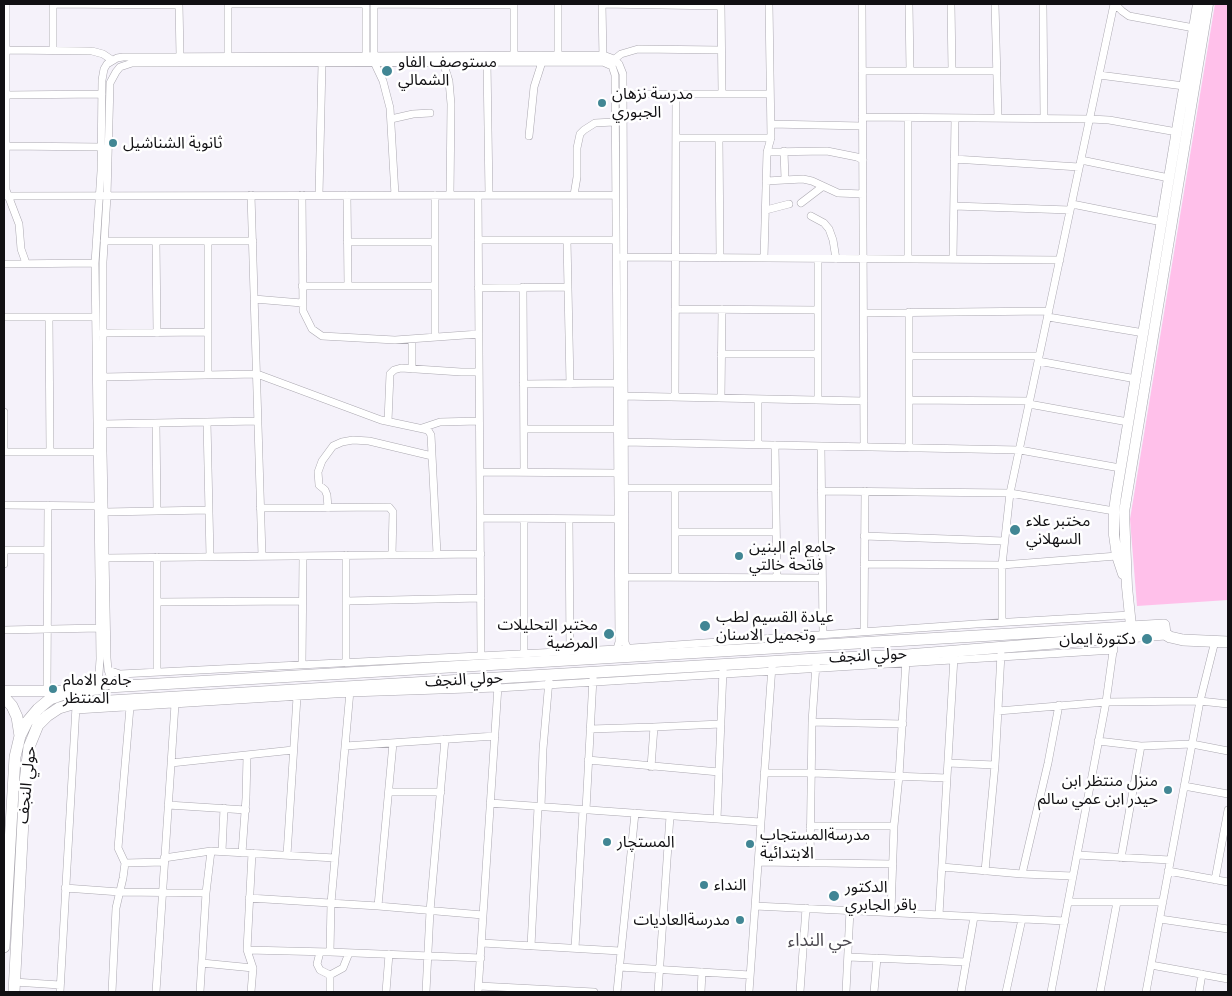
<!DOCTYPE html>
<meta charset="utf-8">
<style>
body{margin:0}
#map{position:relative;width:1232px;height:996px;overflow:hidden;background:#f5f2fa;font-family:Merriweather,serif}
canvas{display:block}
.frame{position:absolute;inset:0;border:5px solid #111013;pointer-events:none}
</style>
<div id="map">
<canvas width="1232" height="996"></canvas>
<div class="frame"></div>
</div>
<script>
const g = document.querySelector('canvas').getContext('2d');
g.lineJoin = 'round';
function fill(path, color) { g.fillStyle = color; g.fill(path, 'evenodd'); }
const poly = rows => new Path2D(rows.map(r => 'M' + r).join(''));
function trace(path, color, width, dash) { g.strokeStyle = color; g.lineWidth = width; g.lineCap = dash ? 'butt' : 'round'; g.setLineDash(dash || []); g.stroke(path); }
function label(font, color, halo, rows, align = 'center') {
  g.font = font + ' Merriweather,"Noto Sans Arabic",serif'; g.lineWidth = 5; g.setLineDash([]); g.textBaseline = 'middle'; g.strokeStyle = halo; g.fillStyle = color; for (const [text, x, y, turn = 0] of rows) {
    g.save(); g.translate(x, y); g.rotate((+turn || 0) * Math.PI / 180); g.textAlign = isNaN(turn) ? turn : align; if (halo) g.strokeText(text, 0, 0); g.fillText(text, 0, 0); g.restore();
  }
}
const green = poly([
 [1215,4,1228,4,1228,600,1137,606,1130,519]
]);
const street = poly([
 [6,4,6,190,19,224,21,249,26,263],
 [53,4,179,5],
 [179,4,180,56],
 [228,4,366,4],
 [228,4,228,56],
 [366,4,366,58],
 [374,4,374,62,383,81,390,108,395,195],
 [374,4,514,5],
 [558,4,558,56],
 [602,4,721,6],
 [602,4,603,59],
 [721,4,722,94],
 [862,4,864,447],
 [909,4,910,71],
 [951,4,952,71],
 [995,4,998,118],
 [1043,4,1044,118],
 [1115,4,1122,11,1129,16,1194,28],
 [6,50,92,51,103,54,112,60],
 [53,51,53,4],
 [514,56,514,4],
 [443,62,449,81,451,104,450,195],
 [487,62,489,195],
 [611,62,621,54,638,49,721,50],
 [862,71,997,71],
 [1099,75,1184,86],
 [618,94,770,94],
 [6,95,102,94],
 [862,117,1090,119,1109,120,1177,132],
 [908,118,908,259],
 [391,119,413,114,430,113],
 [771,124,862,126],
 [529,136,534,87,542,62],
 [676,138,771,138],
 [719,138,720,258],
 [6,146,102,147],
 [784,151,785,179],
 [767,152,827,151,857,157,863,160],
 [954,159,1079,167],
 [1081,160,1169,178],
 [766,181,803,179,812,181,838,193,863,194],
 [251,195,262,556],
 [302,195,303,311,312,329,322,336,395,340,479,334],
 [319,195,322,63],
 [347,195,348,286],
 [435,195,435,337],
 [478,195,481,655],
 [574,195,577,177,577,148,580,134,584,130,595,123,614,122],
 [4,196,615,195],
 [801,203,822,187],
 [1072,204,1162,222],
 [954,206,1070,210],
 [766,210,789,204],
 [811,216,824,223,829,229,833,240,836,259],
 [478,240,615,240],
 [567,240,570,384],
 [104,241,253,241],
 [156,241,157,333],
 [347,242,435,242],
 [621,257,1060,260],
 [764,258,767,152,771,138,769,4],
 [818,259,818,400],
 [953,259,955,118],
 [4,264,95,263],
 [302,286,435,286],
 [523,287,524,472],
 [478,288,568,287],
 [254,299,302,303],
 [675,309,818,310],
 [864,313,1049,311],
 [4,317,95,317],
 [49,317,50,452],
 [1048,317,1144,333],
 [102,333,208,332],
 [412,339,412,369],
 [721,354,818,354],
 [909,356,1039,356],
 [1038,361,1136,379],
 [208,375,208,241],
 [103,377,257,374,381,420,428,430,431,435,437,554],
 [523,384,616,383],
 [622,396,864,401],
 [675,397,676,94],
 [721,398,722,309],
 [909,400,1030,401],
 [1029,404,1128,422],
 [4,412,4,452],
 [388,421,390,374,394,370,401,368,461,372,479,372],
 [207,422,210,557],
 [156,423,157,511],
 [103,424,258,421],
 [422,428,440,422,479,421],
 [524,429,616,429],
 [624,442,1020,450,1120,468],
 [758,444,758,399],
 [775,445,777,578],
 [821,446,823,634],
 [909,448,909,312],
 [4,452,101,452],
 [480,472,616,473],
 [624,488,776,488],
 [675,488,675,577],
 [821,491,1010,493,1114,511],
 [4,505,98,506],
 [260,508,389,507,393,512,392,555],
 [328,508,327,495,325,490,319,485,318,472,322,461,333,446,342,442,353,440,369,441,432,456],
 [105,512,209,510],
 [480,518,620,519],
 [569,519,570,651],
 [675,532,776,532],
 [864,536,1004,541],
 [4,550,47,550],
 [346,555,346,663],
 [157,557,157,672],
 [105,558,481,554],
 [4,564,4,550],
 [864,564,1002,565,1117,556],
 [620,577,822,578],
 [346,601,481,598],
 [157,602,302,601],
 [1002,622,1002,565,1010,493,1114,4],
 [4,630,100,628],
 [864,631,865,491],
 [524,653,524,519],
 [302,665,303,556],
 [108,670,120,674,618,649,976,624,1130,615],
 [114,687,108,670,107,658,103,452,103,262,107,196,110,83,116,72,120,67,132,63,603,62,612,66,615,75,619,642,616,652,612,657],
 [96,689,99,674,100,659,95,263,101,171,102,80,104,69,107,64,117,58,123,57,603,55,614,59,619,64,623,74,625,642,628,651,631,656],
 [47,691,48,505],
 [76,710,350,693,498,688,1114,650],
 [998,711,1106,702,1200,701,1228,704],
 [812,722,903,724],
 [590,729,654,727],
 [1098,741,1141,746,1192,744,1228,751],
 [345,746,495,736],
 [588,760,719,772],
 [171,763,293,750],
 [948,763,995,765],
 [651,767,654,727,721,724],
 [764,773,812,773,947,778],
 [1184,786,1228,794],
 [389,792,441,792],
 [490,803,760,822],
 [168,805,246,810],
 [541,807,543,749,549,680],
 [586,810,593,678],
 [717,819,723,670],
 [810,826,894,826],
 [222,851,224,808],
 [242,853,246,798,247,756],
 [252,853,247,950,253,968],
 [287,855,297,697],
 [1077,855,1170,860],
 [164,858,211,851,335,858],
 [1121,858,1141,746],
 [758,862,893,864],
 [125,863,164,862],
 [810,863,812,722,816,664],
 [942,867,1022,874,1073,876],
 [985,871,995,765,1001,654],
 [1168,871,1228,882],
 [1022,874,1048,763,1059,705],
 [1215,880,1228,810],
 [65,888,120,892,206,893],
 [249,898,378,906,483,915],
 [1069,902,1163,902],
 [378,906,393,743],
 [755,906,1065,921],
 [891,912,894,826,899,776,906,660],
 [939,915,954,657],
 [1160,919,1228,929],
 [482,943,620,951],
 [531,946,538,807],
 [575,948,583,810],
 [247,950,330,952,481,958],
 [320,952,317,964,320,970,330,975],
 [330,952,331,903,350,691],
 [848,957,966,962],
 [202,963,253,968,251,992],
 [1151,965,1228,979],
 [619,967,750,975],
 [14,982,60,985],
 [479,986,594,992],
 [60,992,76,706],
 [112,992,116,908,123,878,125,863,118,848,130,707],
 [156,992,175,704],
 [200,992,206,893,211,851],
 [330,992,330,975,343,968,349,953],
 [386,992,389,954],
 [426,992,430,911,445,739],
 [478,992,498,686],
 [617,992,635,813],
 [658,992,670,816],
 [701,992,702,972],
 [749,992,772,666],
 [800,992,806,908],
 [846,992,850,910],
 [874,992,877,958],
 [961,992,974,917],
 [1006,992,1022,919],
 [1051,992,1106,702,1115,637],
 [1100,992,1117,902],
 [1146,992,1200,701,1215,641],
 [1199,992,1202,974]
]);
const secondary = poly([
 [1123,574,1117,556,1114,535,1114,511,1116,496,1198,4],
 [1131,626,1127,587,1124,512,1208,4],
 [4,691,70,691]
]);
const primary = poly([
 [4,697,12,706,17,717,20,736],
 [4,947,15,757,20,736,27,722,38,709,50,699,64,694,108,687,1164,625,1165,634,1170,637,1183,640,1228,642],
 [14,992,25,782,29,747,38,725,47,716,59,708,76,703,817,659,907,655,1165,634]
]);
const markers = [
 [387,71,6,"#418694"],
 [602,103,5,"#418694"],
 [113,143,5,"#418694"],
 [1015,530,6,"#418694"],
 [739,556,5,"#418694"],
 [705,626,6,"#418694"],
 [609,634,6,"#418694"],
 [1147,639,6,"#418694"],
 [53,689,5,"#418694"],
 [1168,790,5,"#418694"],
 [607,842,5,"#418694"],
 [750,844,5,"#418694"],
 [704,885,5,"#418694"],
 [834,896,6,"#418694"],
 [740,920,5,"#418694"]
];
const poiNames = [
 ["مستوصف الفاو",398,62],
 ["الشمالي",398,80],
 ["مدرسة نزهان",612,94],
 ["الجبوري",612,112],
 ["ثانوية الشناشيل",123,143],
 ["مختبر علاء",1026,521],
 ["السهلاني",1026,539],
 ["جامع ام البنين",749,547],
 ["فاتحة خالتي",749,565],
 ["عيادة القسيم لطب",716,617],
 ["وتجميل الاسنان",716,635],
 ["مختبر التحليلات",598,625,"right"],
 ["المرضية",598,643,"right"],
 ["دكتورة ايمان",1136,639,"right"],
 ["جامع الامام",63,680],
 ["المنتظر",63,698],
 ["منزل منتظر ابن",1158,781,"right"],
 ["حيدر ابن عمي سالم",1158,799,"right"],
 ["مدرسةالمستجاب",760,835],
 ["الابتدائية",760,853],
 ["المستچار",617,842],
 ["النداء",714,885],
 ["الدكتور",845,887],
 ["باقر الجابري",845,905],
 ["مدرسةالعاديات",730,920,"right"]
];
const streetNames = [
 ["حولي النجف",868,656,-3],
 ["حولي النجف",464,680,-3],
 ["حولي النجف",27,785,-84]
];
const neighbourhoodNames = [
 ["حي النداء",820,941]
];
fill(green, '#ffc0ea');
trace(street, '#aba8b0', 8);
trace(secondary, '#aba8b0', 11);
trace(primary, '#aba8b0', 12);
trace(street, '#fff', 7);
trace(secondary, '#fff', 10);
trace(primary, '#fff', 11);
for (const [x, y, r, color] of markers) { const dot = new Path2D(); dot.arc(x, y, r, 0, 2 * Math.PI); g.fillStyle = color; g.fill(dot); trace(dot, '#fff', 2); }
label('16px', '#111013', '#fff', poiNames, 'left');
label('16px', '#111013', '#fff', streetNames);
label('18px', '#4c4950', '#fff', neighbourhoodNames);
</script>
